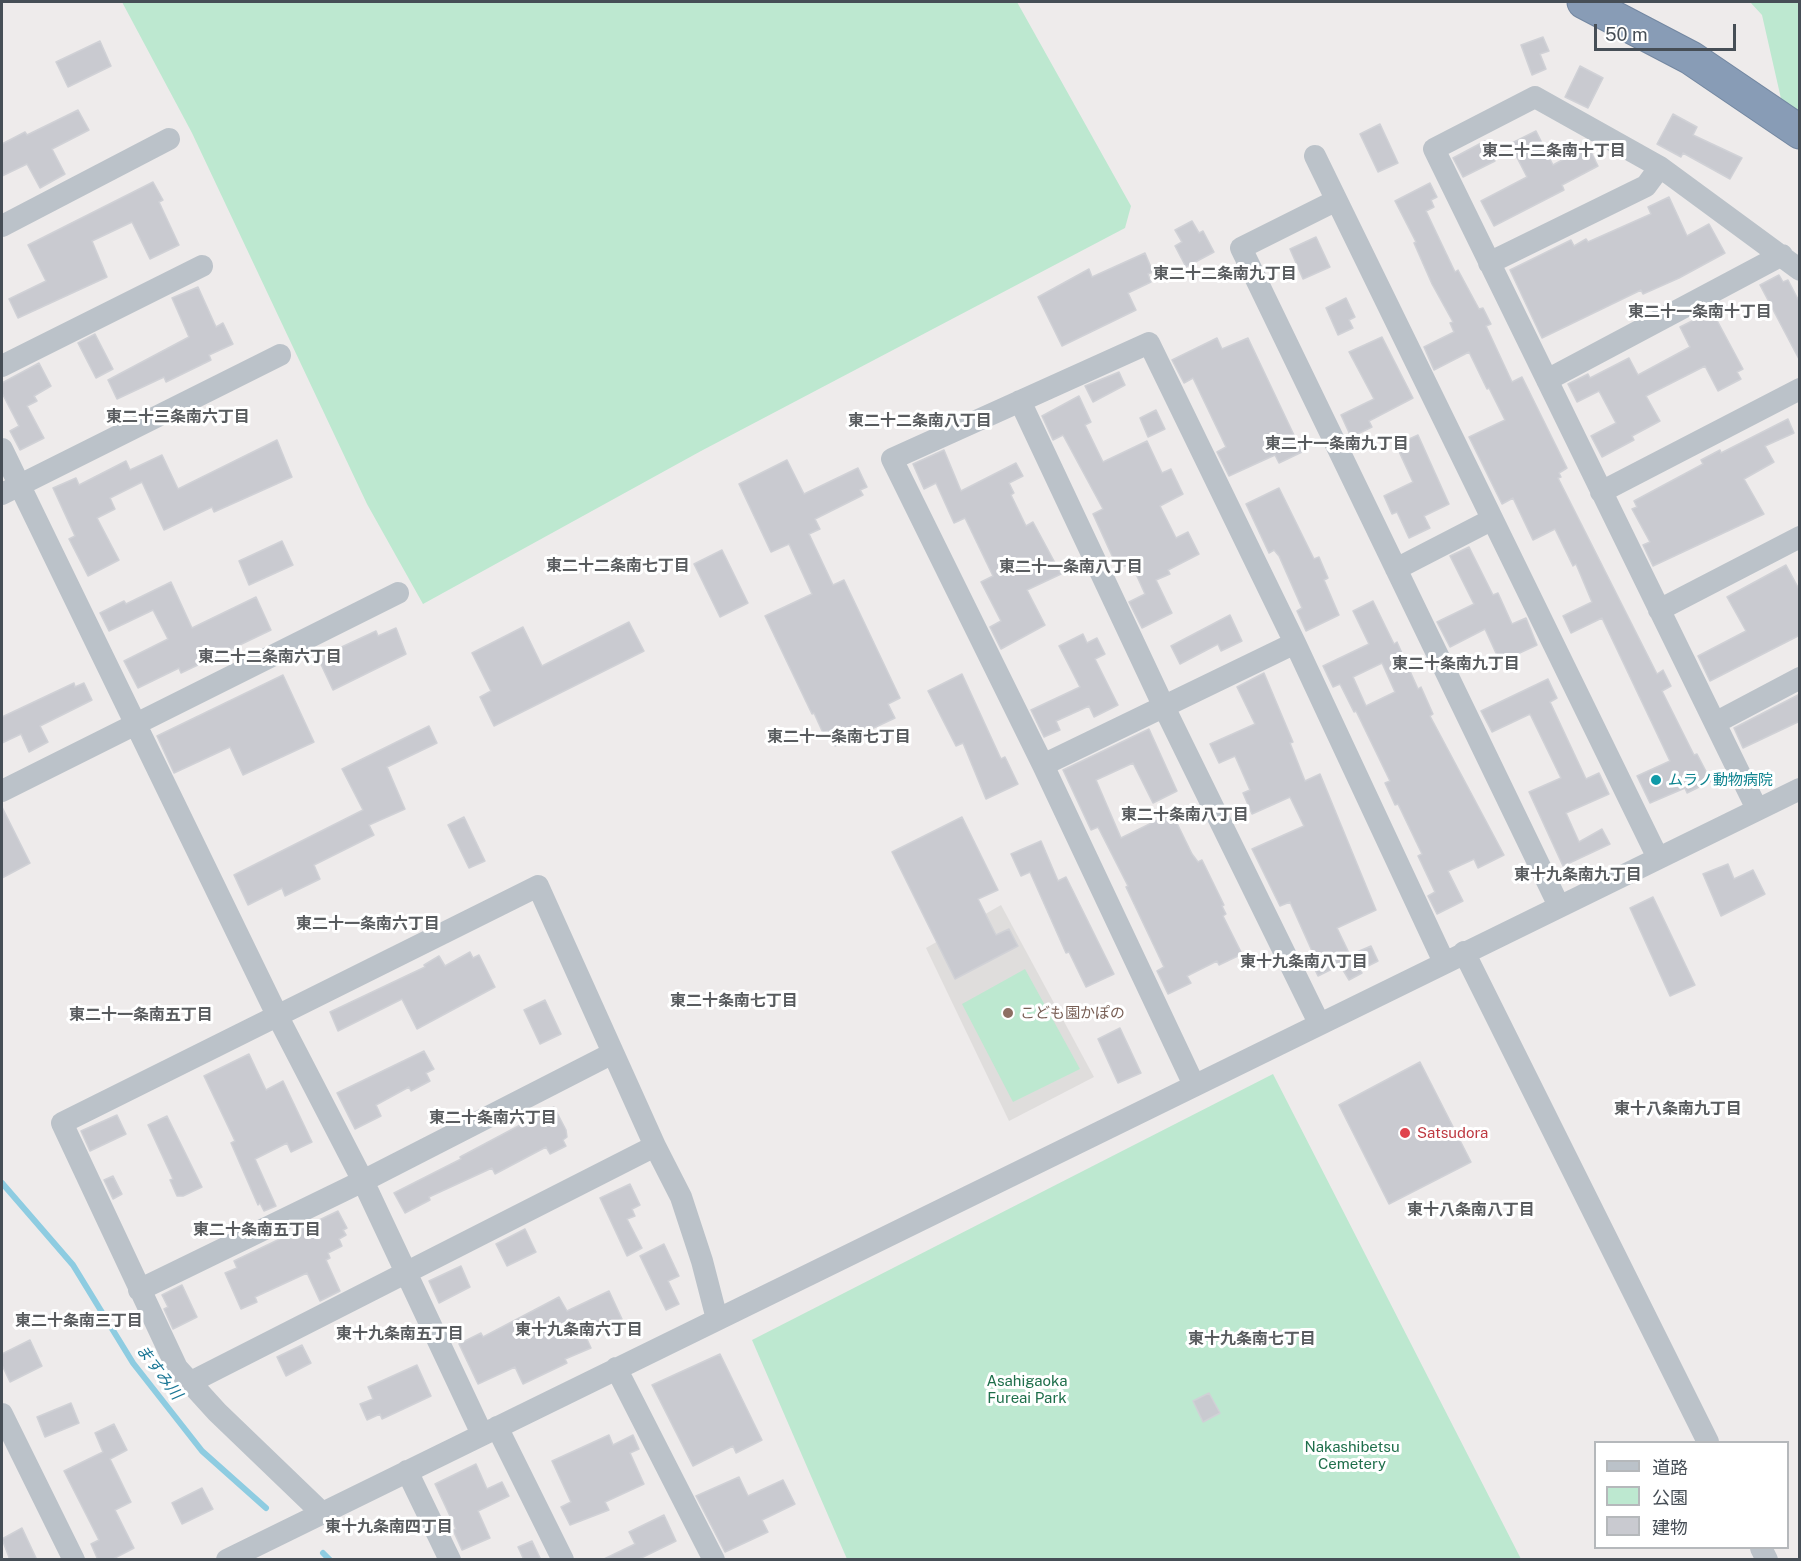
<!DOCTYPE html>
<meta charset="utf-8">
<style>
body{margin:0}
#map{position:relative;width:1801px;height:1561px;overflow:hidden;background:#eeebeb;font-family:"Public Sans","Noto Sans JP",sans-serif}
canvas{display:block}
.frame{position:absolute;inset:0;border:3px solid #464e56;pointer-events:none}
.legend{position:absolute;left:1594px;top:1441px;width:195px;height:108px;box-sizing:border-box;background:#fff;border:2px solid #b5b8bb;margin:0;padding:8px 10px;list-style:none;font-size:18px;color:#464e56}
.legend li{display:flex;align-items:center;gap:12px;height:30px}
.legend b{width:30px;border:2px solid #b5b8bb}
.scale{position:absolute;left:1594px;top:24px;width:142px;height:27px;box-sizing:border-box;border:3px solid #464e56;border-top:0;padding-left:8px;font-size:18px;line-height:21px;white-space:nowrap;color:#464e56;-webkit-text-stroke:4px #fff;paint-order:stroke}
</style>
<div id="map">
<canvas width="1801" height="1561"></canvas>
<div class="frame"></div>
<ul class="legend">
<li><b style="height:8px;background:#bbc2c9"></b>道路</li>
<li><b style="height:16px;background:#bde8d0"></b>公園</li>
<li><b style="height:16px;background:#c9cad0"></b>建物</li>
</ul>
<div class="scale">50 m</div>
</div>
<script>
const g = document.querySelector('canvas').getContext('2d');
g.lineJoin = 'round';
function fill(path, color) { g.fillStyle = color; g.fill(path, 'evenodd'); }
const poly = rows => new Path2D(rows.map(r => 'M' + r).join(''));
function trace(path, color, width, dash) { g.strokeStyle = color; g.lineWidth = width; g.lineCap = dash ? 'butt' : 'round'; g.setLineDash(dash || []); g.stroke(path); }
function label(font, color, halo, rows, align = 'center') {
  g.font = font + ' "Public Sans","Noto Sans JP",sans-serif'; g.lineWidth = 6; g.setLineDash([]); g.textBaseline = 'middle'; g.strokeStyle = halo; g.fillStyle = color; for (const [text, x, y, turn = 0] of rows) {
    g.save(); g.translate(x, y); g.rotate((+turn || 0) * Math.PI / 180); g.textAlign = isNaN(turn) ? turn : align; if (halo) g.strokeText(text, 0, 0); g.fillText(text, 0, 0); g.restore();
  }
}
const education = poly([
 [1001,905,1094,1077,1009,1121,926,948]
]);
const green = poly([
 [122,2,1017,2,1131,206,1125,228,701,451,423,604,367,504,192,133],
 [1750,2,1799,2,1799,117,1782,103,1762,15],
 [1025,969,1080,1069,1013,1102,962,1004],
 [1273,1074,1521,1559,847,1559,752,1340]
]);
const stream = poly([
 [2,1183,73,1265,133,1363,202,1451,266,1508],
 [323,1553,330,1560]
]);
const building = poly([
 [1543,37,1549,51,1540,54,1546,69,1532,75,1521,45,1543,37],
 [100,41,111,66,68,87,56,62,100,41],
 [1580,66,1603,78,1588,108,1565,97,1580,66],
 [78,110,89,130,52,149,65,174,40,188,27,164,2,176,2,144,25,132,27,135,78,110],
 [1673,114,1697,127,1693,135,1742,158,1730,179,1683,153,1681,157,1657,144,1673,114],
 [1380,124,1398,163,1378,172,1360,134,1380,124],
 [1536,131,1553,165,1584,148,1586,152,1590,150,1598,166,1562,185,1564,190,1494,226,1481,201,1527,177,1510,144,1536,131],
 [1485,141,1495,161,1463,177,1453,158,1485,141],
 [153,182,163,200,159,202,179,245,150,259,132,222,92,241,107,277,18,318,9,299,46,281,28,245,153,182],
 [1430,183,1437,197,1431,200,1434,207,1426,211,1455,272,1458,270,1479,309,1483,308,1491,324,1486,326,1512,382,1522,377,1567,468,1559,473,1561,477,1558,478,1657,674,1663,670,1671,686,1662,691,1694,755,1697,754,1711,781,1687,793,1685,788,1650,803,1637,776,1670,761,1602,618,1571,633,1563,616,1592,602,1576,564,1573,566,1555,529,1533,540,1513,498,1502,504,1469,437,1505,420,1489,388,1487,389,1469,352,1434,370,1424,347,1454,332,1450,323,1453,322,1432,284,1414,243,1416,242,1395,201,1430,183],
 [1669,197,1687,236,1709,224,1725,253,1679,278,1643,294,1641,290,1542,338,1510,270,1571,240,1574,246,1586,239,1588,242,1651,214,1648,207,1669,197],
 [1192,221,1199,233,1203,231,1214,252,1186,267,1175,246,1182,242,1175,230,1192,221],
 [1316,237,1330,267,1303,279,1290,249,1316,237],
 [1145,253,1153,272,1148,274,1151,282,1128,293,1136,310,1062,346,1038,297,1089,269,1092,277,1145,253],
 [1779,275,1783,282,1788,280,1800,303,1800,361,1760,285,1779,275],
 [198,287,216,327,223,323,233,344,209,355,211,360,166,382,164,377,117,399,108,380,189,337,172,298,198,287],
 [1346,298,1355,317,1349,320,1353,328,1338,335,1326,308,1346,298],
 [1712,311,1743,369,1737,372,1741,379,1718,391,1705,366,1646,396,1660,421,1632,436,1634,440,1602,457,1591,436,1616,423,1599,391,1577,402,1568,384,1588,374,1590,378,1629,358,1638,375,1690,347,1680,327,1712,311],
 [95,334,113,369,96,378,78,343,95,334],
 [1382,337,1413,398,1369,421,1372,427,1351,437,1341,415,1374,399,1349,352,1382,337],
 [1217,338,1222,349,1248,338,1302,452,1279,463,1275,455,1229,476,1217,452,1226,447,1193,378,1184,383,1172,360,1217,338],
 [39,363,51,386,34,396,37,401,27,406,44,438,20,450,10,431,19,426,2,393,2,383,39,363],
 [1119,372,1125,385,1093,402,1085,386,1119,372],
 [1079,396,1091,422,1085,425,1103,462,1147,441,1162,473,1171,469,1183,494,1160,506,1176,538,1188,532,1199,554,1168,570,1170,574,1156,580,1172,613,1142,628,1129,602,1145,594,1131,563,1118,569,1093,514,1103,509,1063,435,1053,440,1042,416,1079,396],
 [1156,410,1165,429,1148,437,1140,418,1156,410],
 [1788,419,1794,433,1765,446,1774,462,1744,479,1764,514,1653,566,1643,545,1650,542,1632,509,1637,507,1634,501,1703,464,1701,460,1720,450,1721,453,1788,419],
 [1418,435,1449,504,1424,516,1430,528,1409,538,1397,512,1392,514,1384,496,1413,482,1396,445,1418,435],
 [277,440,292,477,214,512,212,507,164,530,142,482,110,498,115,509,97,518,119,560,88,576,69,539,75,536,53,488,76,478,79,485,126,461,130,470,162,455,178,489,277,440],
 [944,450,961,491,1016,463,1023,476,1009,483,1014,493,1011,495,1026,526,1033,522,1061,574,1027,590,1045,625,1001,649,990,627,1001,621,981,582,993,576,965,518,954,523,936,483,924,489,913,464,944,450],
 [787,460,804,494,858,468,867,487,860,490,863,495,815,519,820,529,809,534,833,585,844,580,900,698,888,704,895,718,835,746,828,731,823,733,814,713,812,714,765,616,812,594,789,544,771,552,739,484,787,460],
 [1279,488,1314,559,1319,557,1328,578,1324,580,1339,615,1306,631,1297,611,1302,608,1279,556,1274,550,1269,553,1246,504,1279,488],
 [282,541,293,565,249,585,239,561,282,541],
 [1469,547,1493,595,1498,593,1512,624,1526,618,1537,645,1500,662,1485,629,1450,647,1437,622,1474,604,1450,556,1469,547],
 [722,550,748,603,720,617,694,564,722,550],
 [1786,565,1800,591,1800,635,1710,681,1698,656,1746,631,1727,597,1786,565],
 [171,582,192,628,256,597,271,630,181,673,179,668,138,688,124,661,168,639,153,610,109,631,100,613,124,601,126,604,171,582],
 [1373,601,1394,644,1397,642,1418,689,1421,687,1433,714,1430,716,1504,855,1478,868,1474,859,1448,871,1463,901,1437,914,1428,896,1435,892,1418,856,1422,854,1398,804,1395,805,1385,783,1390,781,1356,711,1354,712,1340,684,1333,687,1323,666,1369,644,1353,611,1373,601],
 [1382,663,1395,692,1366,706,1353,677,1382,663],
 [1230,615,1242,641,1221,651,1218,644,1180,664,1171,646,1230,615],
 [629,622,644,651,494,726,480,697,491,691,472,653,523,627,542,666,629,622],
 [396,628,406,654,333,690,318,658,376,631,378,636,396,628],
 [1083,634,1087,643,1097,638,1105,654,1095,659,1118,705,1094,717,1089,706,1056,721,1060,730,1044,737,1031,710,1080,687,1059,646,1083,634],
 [1264,673,1293,742,1290,743,1305,781,1320,774,1376,910,1337,928,1350,955,1371,946,1378,961,1360,970,1362,973,1349,980,1340,965,1318,976,1307,953,1312,951,1290,902,1280,906,1252,849,1304,826,1290,797,1252,814,1243,793,1250,790,1235,756,1219,763,1210,744,1255,724,1237,687,1264,673],
 [962,674,1001,759,1005,757,1018,784,986,799,963,743,956,746,928,691,962,674],
 [283,675,314,742,243,775,230,747,174,773,157,736,283,675],
 [1548,679,1557,698,1550,702,1586,779,1599,773,1609,794,1566,813,1579,842,1602,829,1610,844,1563,866,1529,792,1561,778,1530,714,1492,732,1481,711,1548,679],
 [74,683,75,687,84,683,92,700,40,726,48,742,29,752,21,734,2,743,2,717,74,683],
 [1800,694,1800,721,1743,748,1734,728,1800,694],
 [429,726,437,743,387,767,405,809,369,825,374,835,314,865,320,879,285,896,282,888,248,905,234,875,363,810,342,769,429,726],
 [1149,729,1177,791,1153,803,1133,763,1096,780,1121,838,1172,813,1192,854,1198,862,1202,860,1224,905,1222,906,1226,914,1223,916,1242,954,1219,965,1217,961,1187,976,1191,983,1168,994,1157,971,1164,967,1126,887,1128,886,1098,827,1091,830,1063,770,1149,729],
 [2,807,30,863,2,878,2,807],
 [464,817,485,861,469,868,448,825,464,817],
 [962,817,998,890,978,899,996,935,1009,929,1018,946,955,979,892,852,962,817],
 [1041,841,1058,881,1066,877,1114,974,1086,987,1069,952,1066,953,1030,872,1021,876,1011,854,1041,841],
 [1728,864,1734,879,1753,870,1765,894,1721,916,1703,874,1728,864],
 [1653,897,1695,985,1670,996,1630,908,1653,897],
 [470,952,473,958,479,955,495,987,417,1029,402,999,338,1031,330,1012,425,967,424,965,439,956,445,966,470,952],
 [545,1000,561,1034,540,1044,524,1010,545,1000],
 [1120,1028,1141,1073,1118,1083,1098,1039,1120,1028],
 [424,1051,434,1069,426,1073,430,1081,411,1091,409,1087,376,1105,381,1116,355,1129,337,1093,424,1051],
 [249,1054,266,1090,283,1081,312,1142,291,1152,287,1143,255,1159,276,1206,264,1211,260,1203,258,1205,231,1143,235,1141,204,1076,249,1054],
 [1420,1062,1471,1162,1389,1204,1339,1105,1420,1062],
 [554,1107,566,1130,567,1137,563,1140,566,1146,550,1154,546,1147,495,1174,492,1168,429,1197,430,1200,405,1213,394,1193,461,1159,460,1157,554,1107],
 [117,1115,126,1134,90,1151,81,1131,117,1115],
 [167,1116,202,1187,183,1196,177,1196,170,1180,173,1179,148,1125,167,1116],
 [113,1176,122,1194,113,1199,104,1180,113,1176],
 [630,1184,640,1205,632,1209,635,1216,627,1219,642,1248,627,1256,600,1198,630,1184],
 [338,1211,347,1228,343,1230,346,1235,339,1239,342,1246,328,1253,330,1258,326,1260,340,1291,320,1301,307,1273,255,1297,257,1302,241,1309,225,1273,237,1268,234,1261,338,1211],
 [525,1229,536,1252,507,1266,496,1244,525,1229],
 [664,1244,679,1276,668,1281,679,1304,666,1310,640,1256,664,1244],
 [461,1266,470,1287,439,1303,429,1281,461,1266],
 [182,1285,197,1317,173,1329,164,1309,168,1307,162,1295,182,1285],
 [609,1291,622,1319,586,1337,591,1348,565,1359,567,1363,523,1384,515,1367,478,1384,459,1344,481,1333,483,1337,559,1297,567,1311,609,1291],
 [30,1340,42,1366,10,1382,2,1365,2,1354,30,1340],
 [302,1345,311,1363,286,1376,277,1357,302,1345],
 [720,1354,762,1440,736,1453,733,1446,693,1466,652,1385,720,1354],
 [417,1365,431,1396,382,1419,380,1414,367,1420,360,1404,373,1399,368,1387,417,1365],
 [1209,1393,1220,1413,1203,1422,1193,1401,1209,1393],
 [71,1403,79,1423,45,1437,37,1417,71,1403],
 [114,1424,127,1450,110,1459,131,1502,115,1510,134,1548,111,1560,98,1560,91,1544,99,1540,64,1471,103,1452,95,1433,114,1424],
 [609,1435,613,1445,633,1435,639,1449,630,1453,644,1484,605,1502,609,1510,570,1525,561,1507,571,1502,552,1461,609,1435],
 [476,1464,487,1489,502,1482,509,1496,478,1511,490,1538,462,1550,453,1530,456,1529,435,1484,476,1464],
 [739,1477,748,1496,783,1480,795,1504,762,1520,768,1532,725,1552,696,1496,739,1477],
 [202,1488,213,1509,182,1524,172,1503,202,1488],
 [664,1515,676,1541,637,1560,602,1560,635,1544,629,1532,664,1515],
 [22,1528,37,1560,10,1560,2,1539,22,1528],
 [532,1541,541,1560,524,1560,518,1547,532,1541]
]);
const minor = poly([
 [1315,156,1658,858],
 [1335,201,1241,248,1559,906],
 [2,226,169,139],
 [1489,263,1646,186,1660,167],
 [2,366,202,266],
 [1547,380,1782,255],
 [1020,401,1164,707,1319,1023],
 [2,449,277,1015,363,1181,482,1434],
 [1601,492,1800,389],
 [2,494,280,355],
 [1396,569,1491,520],
 [1659,610,1800,537],
 [1715,723,1800,678],
 [1043,765,1295,643],
 [2,791,398,593],
 [1757,809,1434,149,1535,97,1660,167,1800,270],
 [1464,952,1708,1442],
 [1194,1085,1043,765,892,459,1149,343,1295,643,1444,962],
 [139,1290,363,1181,613,1053],
 [616,1368,714,1560],
 [189,1383,655,1146],
 [2,1414,74,1560],
 [497,1427,563,1560],
 [407,1471,450,1560],
 [322,1513,217,1412,177,1368,62,1123,538,886,655,1146,681,1197,702,1261,717,1319],
 [1761,1548,1767,1560],
 [227,1560,1800,789]
]);
const highway = poly([
 [1584,2,1691,58,1800,132]
]);
const markers = [
 [1656,780,6,"#0f9aa8"],
 [1008,1013,6,"#8d6e63"],
 [1405,1133,6,"#e0444e"]
];
const cultureNames = [
 ["ムラノ動物病院",1668,780]
];
const educationNames = [
 ["こども園かぽの",1020,1013]
];
const healthNames = [
 ["Satsudora",1417,1133]
];
const parkNames = [
 ["Asahigaoka",1027,1381],
 ["Fureai Park",1027,1398],
 ["Nakashibetsu",1352,1447],
 ["Cemetery",1352,1464]
];
const neighbourhoodNames = [
 ["東二十二条南十丁目",1554,151],
 ["東二十二条南九丁目",1225,274],
 ["東二十一条南十丁目",1700,312],
 ["東二十三条南六丁目",178,417],
 ["東二十二条南八丁目",920,421],
 ["東二十一条南九丁目",1337,444],
 ["東二十二条南七丁目",618,566],
 ["東二十一条南八丁目",1071,567],
 ["東二十二条南六丁目",270,657],
 ["東二十条南九丁目",1456,664],
 ["東二十一条南七丁目",839,737],
 ["東二十条南八丁目",1185,815],
 ["東十九条南九丁目",1578,875],
 ["東二十一条南六丁目",368,924],
 ["東十九条南八丁目",1304,962],
 ["東二十条南七丁目",734,1001],
 ["東二十一条南五丁目",141,1015],
 ["東十八条南九丁目",1678,1109],
 ["東二十条南六丁目",493,1118],
 ["東十八条南八丁目",1471,1210],
 ["東二十条南五丁目",257,1230],
 ["東二十条南三丁目",79,1321],
 ["東十九条南六丁目",579,1330],
 ["東十九条南五丁目",400,1334],
 ["東十九条南七丁目",1252,1339],
 ["東十九条南四丁目",389,1527]
];
const waterNames = [
 ["ますみ川",159,1372,53]
];
fill(education, '#dfdddc');
fill(green, '#bde8d0');
trace(stream, '#8ecce1', 6);
fill(building, '#c9cad0');
trace(building, '#d0d1d6', 1.5);
trace(highway, '#7387a1', 35);
trace(minor, '#bbc2c9', 22);
trace(highway, '#889cb6', 33);
for (const [x, y, r, color] of markers) { const dot = new Path2D(); dot.arc(x, y, r, 0, 2 * Math.PI); g.fillStyle = color; g.fill(dot); trace(dot, '#fff', 2); }
label('15px', '#0d838f', '#fff', cultureNames, 'left');
label('15px', '#785e54', '#fff', educationNames, 'left');
label('15px', '#be3a42', '#fff', healthNames, 'left');
label('15px', '#1f6f4b', '#fff', parkNames);
label('bold 16px', '#595c5f', '#fff', neighbourhoodNames);
label('italic 16px', '#1a7695', '#fff', waterNames);
</script>
